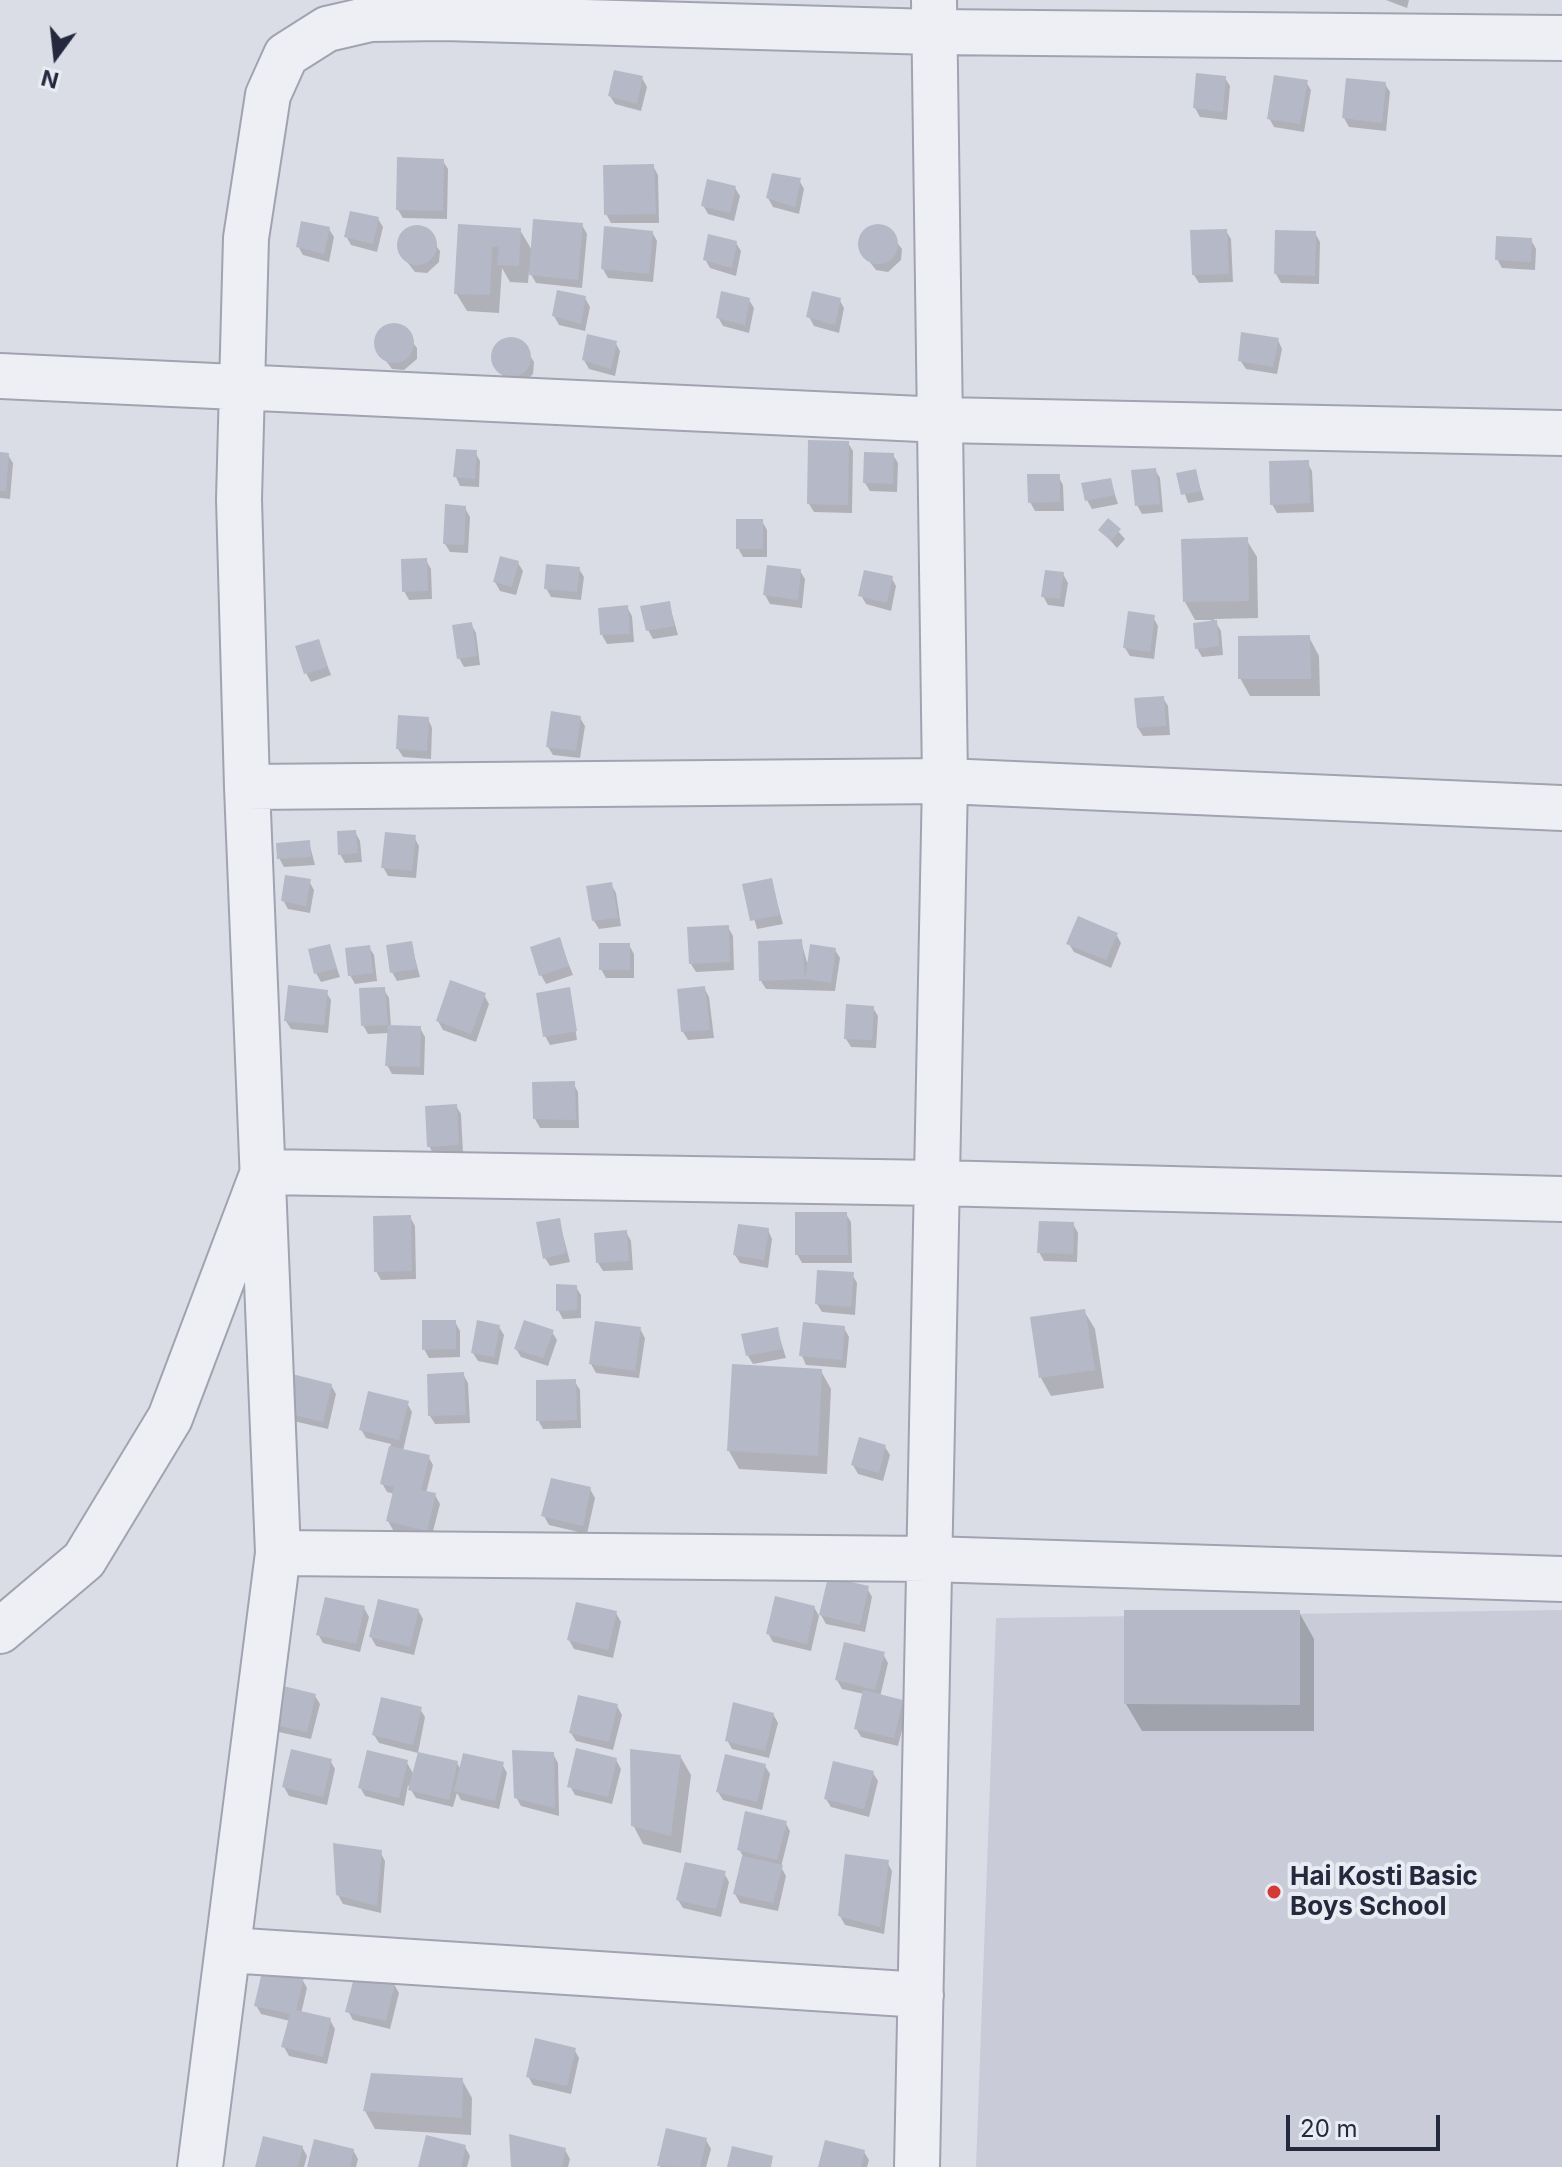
<!DOCTYPE html>
<style>
body{margin:0}
#map{position:relative;width:1562px;height:2167px;overflow:hidden;background:#dbdde6;font-family:Inter,sans-serif}
canvas{display:block}
.north{position:absolute;left:16px;top:16px;width:80px;height:80px;-webkit-text-stroke:6px #eaecf4;paint-order:stroke;rotate:195deg;font-size:22px;font-weight:700;line-height:32px;text-align:center;color:#24293d}
.north::after{content:'';display:block;margin:auto;width:28px;height:36px;background:#24293d;clip-path:polygon(50% 0,100% 100%,50% 72%,0 100%)}
.scale{position:absolute;left:1286px;top:2115px;width:154px;height:36px;box-sizing:border-box;border:4px solid #24293d;border-top:0;padding-left:10px;font-size:24px;line-height:28px;white-space:nowrap;color:#24293d;-webkit-text-stroke:6px #eaecf4;paint-order:stroke}
</style>
<div id="map">
<canvas width="1562" height="2167"></canvas>
<div class="north">N</div>
<div class="scale">20 m</div>
</div>
<script>
const g = document.querySelector('canvas').getContext('2d');
g.lineJoin = 'round';
function fill(path, color) { g.fillStyle = color; g.fill(path, 'evenodd'); }
const poly = rows => new Path2D(rows.map(r => 'M' + r).join(''));
function trace(path, color, width, dash) { g.strokeStyle = color; g.lineWidth = width; g.lineCap = dash ? 'butt' : 'round'; g.setLineDash(dash || []); g.stroke(path); }
function label(font, color, halo, rows, align = 'center') {
  g.font = font + ' Inter,sans-serif'; g.lineWidth = 8; g.setLineDash([]); g.textBaseline = 'middle'; g.strokeStyle = halo; g.fillStyle = color; for (const [text, x, y, turn = 0] of rows) {
    g.save(); g.translate(x, y); g.rotate((+turn || 0) * Math.PI / 180); g.textAlign = isNaN(turn) ? turn : align; if (halo) g.strokeText(text, 0, 0); g.fillText(text, 0, 0); g.restore();
  }
}
const built = poly([
 [1562,1610,1562,2167,976,2167,996,1618]
]);
const shadow = poly([
 [1386,0,1409,0,1407,8],
 [642,78,647,87,641,111,615,104,610,96],
 [1225,78,1230,86,1227,120,1200,117,1195,108],
 [1306,82,1311,90,1304,132,1274,127,1269,118],
 [1385,84,1390,92,1386,131,1349,127,1344,118],
 [443,161,448,169,447,219,403,218,398,210],
 [653,166,658,175,659,223,611,223,606,214],
 [799,180,804,189,799,214,773,207,768,198],
 [735,188,740,196,734,221,708,214,703,205],
 [378,219,383,227,377,252,351,245,346,236],
 [582,225,587,234,582,288,536,283,529,271,528,283,510,282,502,268,499,313,467,311,456,293,460,226,520,230,533,252],
 [873,226,885,227,902,249,901,260,888,272,876,270,862,252,864,233],
 [412,228,423,228,440,251,439,262,427,273,415,272,400,253,402,235],
 [329,229,334,237,329,262,303,255,298,246],
 [1226,231,1231,239,1233,282,1199,283,1194,275],
 [652,232,657,241,653,282,608,278,603,269],
 [1315,233,1320,242,1319,284,1281,283,1276,274],
 [1531,240,1536,249,1535,270,1502,268,1497,259],
 [736,243,741,251,736,276,710,268,705,259],
 [585,298,590,307,585,331,559,325,554,316],
 [839,299,844,308,839,333,814,326,809,317],
 [749,300,754,308,749,333,723,326,718,317],
 [389,325,400,326,417,348,417,359,404,370,392,369,378,350,379,332],
 [505,340,522,343,534,362,533,374,521,385,509,383,494,365,496,347],
 [1278,340,1282,349,1277,374,1246,369,1240,360],
 [615,342,620,351,615,376,589,369,584,360],
 [848,443,853,451,852,513,814,512,809,504],
 [475,452,480,461,479,487,460,486,456,477],
 [0,454,8,455,13,463,10,499,0,498],
 [893,455,898,463,897,492,870,491,865,483],
 [1307,462,1312,471,1314,512,1277,513,1272,504],
 [1155,470,1160,478,1163,512,1142,514,1137,505],
 [1195,471,1204,500,1188,503,1178,474],
 [1058,476,1063,485,1064,511,1035,511,1030,502],
 [1110,480,1118,504,1092,509,1087,500],
 [465,508,470,517,468,553,450,552,445,544],
 [762,521,767,530,767,557,743,557,738,548],
 [1109,521,1125,539,1117,548,1101,530],
 [1246,539,1257,557,1258,618,1214,619,1221,631,1223,655,1202,657,1197,648,1212,620,1195,620,1185,602],
 [426,560,431,569,432,599,409,600,404,591],
 [518,563,523,571,516,595,500,591,495,582],
 [579,569,584,577,581,600,551,597,546,588],
 [800,571,805,579,802,608,770,604,765,595],
 [1063,574,1068,583,1064,607,1048,605,1043,596],
 [891,577,896,586,891,611,866,604,861,595],
 [669,603,678,635,653,639,648,630],
 [627,607,632,616,634,642,607,644,602,635],
 [1153,617,1158,626,1154,659,1130,656,1125,648],
 [471,624,476,633,480,665,464,667,459,658],
 [1309,637,1319,656,1320,696,1250,696,1240,678],
 [318,641,331,675,311,682,306,673],
 [1163,698,1168,706,1170,735,1143,736,1138,728],
 [580,718,585,726,580,758,553,755,548,747],
 [428,719,432,728,431,759,403,757,398,749],
 [355,832,360,841,362,862,345,863,340,854],
 [414,837,419,846,416,878,388,876,383,867],
 [309,842,315,865,284,867,279,858],
 [771,880,783,924,757,929,745,886],
 [309,881,314,890,310,913,288,909,283,900],
 [611,884,616,893,621,926,599,929,594,921],
 [728,927,733,936,734,970,696,972,691,964],
 [1116,934,1121,943,1111,968,1074,952,1069,944],
 [559,940,573,975,546,984,541,975],
 [801,941,807,962,835,950,840,958,835,991,766,989,761,981],
 [411,943,420,977,397,981,392,972],
 [629,945,634,954,634,978,606,978,601,969],
 [329,946,340,977,321,982,316,973],
 [369,947,374,955,377,981,355,984,350,975],
 [704,988,709,997,714,1038,688,1040,683,1032],
 [569,989,577,1040,550,1045,545,1036],
 [384,990,389,998,391,1027,420,1028,425,1037,424,1075,392,1074,387,1065,389,1033,368,1034,363,1025],
 [326,992,331,1000,328,1033,291,1029,286,1021],
 [484,995,489,1004,476,1042,443,1030,438,1021],
 [873,1008,878,1016,876,1048,851,1047,846,1039],
 [573,1083,578,1092,579,1128,540,1128,535,1119],
 [456,1106,461,1114,463,1154,434,1155,429,1146],
 [846,1214,851,1222,852,1263,802,1263,797,1254],
 [410,1217,415,1226,416,1279,381,1280,376,1271],
 [559,1220,570,1262,550,1266,545,1258],
 [1073,1224,1078,1233,1077,1262,1044,1261,1039,1252],
 [768,1230,772,1239,768,1268,740,1263,735,1255],
 [626,1232,631,1241,633,1270,603,1271,598,1263],
 [852,1274,857,1283,855,1315,822,1312,817,1304],
 [576,1287,581,1295,581,1318,563,1319,558,1310],
 [1084,1311,1095,1329,1104,1388,1051,1396,1041,1378],
 [455,1322,460,1331,460,1357,429,1358,424,1349],
 [499,1327,504,1335,498,1365,478,1361,473,1353],
 [844,1328,849,1337,846,1368,806,1365,802,1356],
 [640,1329,645,1338,639,1378,596,1373,591,1364],
 [777,1329,786,1358,753,1364,748,1356],
 [552,1332,557,1340,548,1366,521,1357,516,1349],
 [821,1371,831,1389,827,1474,739,1469,729,1451],
 [463,1374,468,1383,470,1423,435,1424,430,1416],
 [575,1382,580,1390,581,1428,543,1429,538,1420],
 [331,1385,336,1394,328,1429,289,1420,284,1411],
 [407,1403,412,1412,403,1451,428,1456,433,1465,426,1493,435,1495,440,1504,431,1539,393,1530,388,1521,395,1494,387,1492,382,1483,391,1444,366,1438,361,1429],
 [885,1447,890,1455,883,1481,858,1474,853,1465],
 [590,1489,595,1498,587,1534,549,1525,544,1516],
 [867,1588,872,1597,865,1632,826,1624,821,1615],
 [814,1607,819,1616,811,1651,773,1642,768,1633],
 [364,1608,369,1617,360,1652,323,1643,318,1634],
 [418,1610,423,1619,414,1655,376,1646,371,1637],
 [1299,1612,1314,1639,1314,1731,1142,1731,1126,1704],
 [616,1613,621,1622,613,1658,574,1649,569,1640],
 [883,1654,888,1663,880,1697,902,1702,907,1711,898,1746,861,1737,856,1728,864,1694,842,1689,837,1680],
 [315,1696,320,1704,311,1739,274,1731,269,1722],
 [617,1706,622,1715,613,1750,576,1741,571,1733],
 [420,1709,425,1717,418,1753,379,1743,374,1735],
 [773,1714,778,1723,769,1758,732,1749,727,1740],
 [553,1754,558,1763,559,1816,521,1806,516,1797],
 [680,1756,691,1775,681,1853,643,1844,633,1825],
 [330,1760,335,1769,327,1805,289,1796,284,1787],
 [616,1760,621,1769,612,1804,575,1795,570,1786],
 [406,1761,414,1775,457,1763,461,1770,502,1764,507,1773,499,1809,461,1800,457,1793,453,1807,416,1798,408,1785,404,1806,365,1796,360,1787],
 [765,1766,770,1774,762,1810,723,1800,718,1792],
 [873,1773,878,1781,869,1817,831,1807,826,1799],
 [785,1822,790,1831,781,1867,786,1876,778,1911,740,1903,735,1894,744,1858,739,1849],
 [380,1852,385,1861,381,1913,343,1904,338,1895],
 [887,1862,892,1871,884,1934,845,1925,840,1916],
 [724,1873,729,1882,721,1917,683,1908,678,1900],
 [302,1979,307,1988,301,2014,330,2020,335,2029,327,2064,289,2056,284,2047,290,2021,261,2014,256,2005],
 [394,1984,399,1993,390,2029,353,2020,348,2011],
 [574,2049,579,2058,571,2094,533,2085,528,2076],
 [462,2080,472,2098,471,2135,375,2129,365,2111],
 [668,2131,706,2140,711,2149,706,2167,660,2167],
 [302,2147,307,2156,304,2167,257,2167],
 [465,2147,470,2156,467,2167,420,2167],
 [353,2150,358,2159,356,2167,309,2167],
 [565,2150,570,2159,568,2167,513,2167],
 [864,2152,869,2160,867,2167,820,2167]
]);
const building = poly([
 [614,70,643,76,637,104,608,96],
 [1196,73,1226,76,1223,112,1193,108],
 [1274,75,1308,80,1300,124,1267,119],
 [1346,78,1386,82,1382,123,1342,118],
 [397,157,444,159,443,211,396,210],
 [654,164,656,214,604,215,603,165],
 [772,173,801,178,795,207,766,198],
 [707,179,736,186,730,213,701,206],
 [350,211,379,217,373,244,344,237],
 [533,219,583,223,578,280,529,275],
 [301,221,330,227,324,254,296,247],
 [458,224,521,228,519,266,497,265,499,246,492,247,490,295,454,294],
 '858 244a20 20 0 1 1 40 0a20 20 0 1 1-40 0Z',
 '397 245a20 20 0 1 1 40 0a20 20 0 1 1-40 0Z',
 [604,226,653,231,649,274,601,269],
 [1227,229,1229,274,1192,275,1190,230],
 [1275,230,1316,231,1315,276,1274,274],
 [708,234,737,241,732,268,703,260],
 [1496,236,1532,238,1531,262,1495,260],
 [557,290,586,296,581,324,552,316],
 [721,291,750,298,745,325,716,318],
 [812,291,841,298,835,325,806,317],
 '374 343a20 20 0 1 1 40 0a20 20 0 1 1-40 0Z',
 [1241,332,1279,338,1273,367,1238,361],
 [587,334,617,341,611,369,582,360],
 '491 357a20 20 0 1 1 40 0a20 20 0 1 1-40 0Z',
 [808,440,849,441,848,505,807,504],
 [456,449,477,450,475,479,453,477],
 [0,452,9,453,6,491,0,491],
 [864,452,894,453,893,484,863,483],
 [1309,460,1310,503,1270,505,1269,461],
 [1156,468,1160,504,1135,506,1131,470],
 [1196,469,1201,491,1181,495,1176,473],
 [1027,474,1060,474,1060,502,1028,503],
 [1111,478,1115,495,1085,501,1081,483],
 [445,504,466,506,464,545,443,544],
 [1108,518,1121,529,1111,541,1098,530],
 [736,519,763,519,763,549,736,549],
 [1248,537,1249,601,1183,602,1181,539],
 [500,556,519,561,512,587,493,582],
 [427,558,428,591,402,592,401,559],
 [546,564,580,567,577,592,544,589],
 [767,565,801,569,798,600,763,595],
 [864,570,893,576,887,603,858,596],
 [1045,570,1064,572,1060,599,1041,597],
 [670,601,674,626,646,631,640,606],
 [628,605,630,634,600,635,598,608],
 [1128,611,1155,615,1150,652,1123,648],
 [1217,620,1219,646,1195,649,1193,623],
 [472,622,477,656,457,659,452,625],
 [1310,635,1311,679,1238,679,1238,636],
 [319,639,328,667,304,674,295,646],
 [1164,696,1166,726,1137,728,1134,698],
 [551,711,581,716,576,751,546,747],
 [398,715,429,717,427,751,396,749],
 [356,830,358,853,338,855,337,831],
 [385,832,416,835,412,871,381,868],
 [310,840,311,857,277,859,276,843],
 [285,875,311,879,306,906,281,901],
 [772,878,780,915,750,921,742,884],
 [612,882,618,918,592,921,586,886],
 [1078,916,1118,933,1106,960,1066,944],
 [729,925,730,962,689,964,687,927],
 [560,937,569,966,539,976,530,947],
 [802,939,805,979,759,981,758,941],
 [412,941,417,969,390,973,386,945],
 [599,943,630,943,630,970,599,970],
 [330,944,337,968,314,974,308,949],
 [810,944,836,948,831,983,805,979],
 [370,945,373,973,348,976,345,948],
 [450,980,486,993,471,1034,436,1021],
 [288,985,328,990,324,1025,284,1021],
 [705,986,710,1030,681,1032,677,989],
 [385,987,388,1025,361,1026,359,988],
 [570,987,577,1031,543,1037,536,993],
 [846,1004,874,1006,872,1040,844,1039],
 [388,1025,421,1026,420,1067,385,1066],
 [575,1081,576,1120,533,1119,532,1082],
 [457,1104,459,1145,427,1147,425,1106],
 [795,1212,847,1212,848,1255,795,1255],
 [411,1215,412,1271,374,1272,373,1216],
 [560,1218,566,1253,543,1259,536,1222],
 [1039,1221,1074,1222,1073,1254,1037,1253],
 [738,1224,769,1228,764,1260,733,1255],
 [627,1230,629,1261,596,1263,594,1233],
 [817,1270,854,1272,851,1307,815,1304],
 [556,1284,577,1285,577,1310,556,1311],
 [1085,1309,1095,1370,1039,1378,1030,1317],
 [422,1320,456,1320,456,1349,422,1350],
 [477,1320,500,1325,494,1357,471,1353],
 [524,1320,554,1330,543,1358,514,1349],
 [595,1321,641,1327,635,1371,589,1364],
 [803,1322,845,1326,842,1360,799,1356],
 [778,1327,782,1349,746,1356,741,1334],
 [732,1364,822,1369,818,1456,727,1451],
 [464,1372,466,1415,428,1416,427,1374],
 [292,1374,332,1384,323,1422,282,1412],
 [576,1379,577,1420,536,1421,536,1380],
 [368,1391,409,1401,399,1440,359,1430],
 [859,1437,886,1445,879,1473,851,1465],
 [389,1446,430,1455,421,1490,436,1493,427,1531,386,1521,394,1487,380,1484],
 [551,1478,591,1487,583,1526,541,1516],
 [828,1577,869,1586,860,1625,819,1615],
 [775,1596,815,1606,807,1644,766,1634],
 [325,1597,365,1606,356,1644,316,1635],
 [378,1599,419,1609,410,1647,369,1637],
 [576,1602,617,1611,608,1650,567,1640],
 [1124,1610,1300,1610,1300,1705,1124,1704],
 [844,1642,885,1652,875,1690,835,1680],
 [275,1684,316,1694,307,1732,266,1723],
 [863,1690,903,1700,894,1738,854,1729],
 [578,1695,618,1704,609,1742,569,1733],
 [381,1697,422,1707,413,1745,372,1735],
 [733,1702,774,1713,765,1751,725,1741],
 [576,1748,617,1758,608,1797,567,1787],
 [291,1749,332,1759,323,1797,282,1787],
 [630,1749,681,1755,671,1836,631,1826],
 [367,1750,408,1760,399,1798,358,1788],
 [512,1750,554,1752,555,1808,514,1798],
 [418,1752,458,1761,449,1800,408,1790],
 [463,1753,504,1762,495,1801,454,1791],
 [725,1754,766,1764,757,1802,716,1792],
 [833,1761,874,1771,864,1809,824,1799],
 [745,1811,787,1821,777,1860,737,1850],
 [333,1843,382,1850,377,1906,336,1895],
 [845,1854,889,1860,880,1927,838,1916],
 [742,1856,783,1865,773,1903,733,1894],
 [685,1862,726,1871,716,1909,676,1900],
 [263,1968,304,1977,296,2010,331,2018,323,2057,281,2047,290,2014,254,2006],
 [355,1974,395,1983,386,2021,345,2012],
 [535,2038,576,2048,567,2086,526,2077],
 [371,2073,463,2078,462,2118,363,2111],
 [666,2128,707,2138,700,2167,657,2166],
 [509,2134,566,2148,562,2167,511,2167],
 [426,2135,466,2145,461,2167,418,2167],
 [263,2136,303,2146,298,2167,255,2167],
 [314,2139,354,2149,350,2167,307,2167],
 [825,2140,865,2150,861,2167,818,2167],
 [732,2146,773,2156,771,2167,727,2167]
]);
const street = poly([
 [0,376,942,420,1562,433],
 [247,787,945,781,1562,808],
 [278,1553,930,1559,1562,1579],
 [0,1631,84,1560,170,1418,263,1172,937,1183,1562,1199],
 [228,1950,921,1995],
 [200,2167,278,1553,247,787,239,499,246,238,268,95,286,55,327,29,370,19,444,18,933,32,1562,38],
 [917,2167,945,781,934,0]
]);
const markers = [
 [1274,1892,8,"#d53936"]
];
const poiNames = [
 ["Hai Kosti Basic",1290,1877],
 ["Boys School",1290,1907]
];
fill(built, '#c9ccd8');
fill(shadow, '#0003');
fill(building, '#b5b8c6');
trace(street, '#a0a3b0', 48);
trace(street, '#edeff5', 44);
for (const [x, y, r, color] of markers) { const dot = new Path2D(); dot.arc(x, y, r, 0, 2 * Math.PI); g.fillStyle = color; g.fill(dot); trace(dot, '#eaecf4', 3); }
label('bold 26px', '#24293d', '#eaecf4', poiNames, 'left');
</script>
